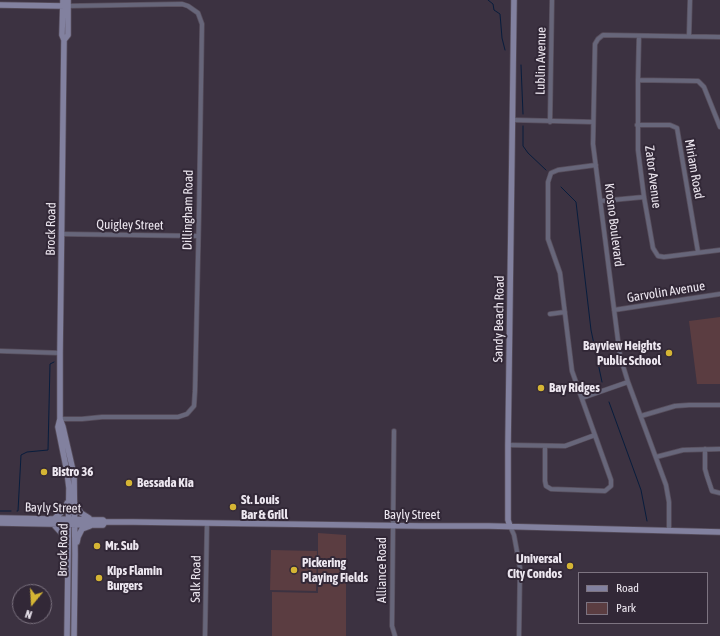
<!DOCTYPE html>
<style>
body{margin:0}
#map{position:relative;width:720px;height:636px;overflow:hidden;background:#3c3241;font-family:"Asap Condensed",sans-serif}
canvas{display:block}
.legend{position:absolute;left:578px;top:572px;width:130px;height:52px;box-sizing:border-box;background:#322837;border:1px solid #7d7481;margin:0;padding:5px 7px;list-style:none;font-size:12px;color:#ede7f0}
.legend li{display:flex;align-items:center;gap:8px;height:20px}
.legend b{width:20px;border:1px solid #7d7481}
.north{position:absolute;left:12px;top:584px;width:40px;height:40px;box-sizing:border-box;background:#322837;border:1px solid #7d7481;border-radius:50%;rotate:198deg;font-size:11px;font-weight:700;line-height:16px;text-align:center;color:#ede7f0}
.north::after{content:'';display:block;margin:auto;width:14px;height:18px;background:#d5b534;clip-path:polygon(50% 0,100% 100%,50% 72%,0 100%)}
</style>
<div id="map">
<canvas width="720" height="636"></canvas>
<ul class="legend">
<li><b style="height:5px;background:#82819f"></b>Road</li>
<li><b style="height:11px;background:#5b3d41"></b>Park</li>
</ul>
<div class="north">N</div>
</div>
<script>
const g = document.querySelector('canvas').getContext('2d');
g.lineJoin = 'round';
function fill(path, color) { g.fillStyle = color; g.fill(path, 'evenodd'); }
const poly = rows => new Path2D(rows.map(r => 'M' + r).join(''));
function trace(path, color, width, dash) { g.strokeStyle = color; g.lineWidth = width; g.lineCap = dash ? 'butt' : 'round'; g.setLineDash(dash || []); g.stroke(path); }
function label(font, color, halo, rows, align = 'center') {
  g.font = font + ' "Asap Condensed",sans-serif'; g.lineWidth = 4; g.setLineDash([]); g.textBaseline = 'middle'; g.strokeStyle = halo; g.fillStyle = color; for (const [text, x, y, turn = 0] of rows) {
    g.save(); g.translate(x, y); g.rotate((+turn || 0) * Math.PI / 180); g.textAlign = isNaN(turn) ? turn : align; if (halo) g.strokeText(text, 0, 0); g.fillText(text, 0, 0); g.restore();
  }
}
const green = poly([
 [720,317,720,384,697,384,689,321],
 [318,533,346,535,346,636,272,636,272,592,318,593],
 [271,550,317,551,316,591,270,590]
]);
const stream = poly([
 [488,0,493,4,494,10,500,14,502,38,505,50],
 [521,65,523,114],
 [523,126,523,146,528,153,546,170],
 [561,187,576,202,591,330,602,382],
 [609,402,641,490,647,521],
 [0,511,11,511],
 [17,511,18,511,21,455,27,452,48,450,50,364,54,362]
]);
const street = poly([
 [639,36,638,80,638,150,644,197,653,248,658,256,664,257,720,250],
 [689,36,690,0],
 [638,80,698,81,704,87,720,127],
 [514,120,593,122],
 [550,122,552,0],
 [637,125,670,125,677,128,698,252],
 [601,201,644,197],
 [62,234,198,236],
 [614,310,720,294],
 [550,314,565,312],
 [0,351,60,353],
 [582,398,628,382],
 [641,416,675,406,689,405,720,405],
 [60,419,82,419,102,417,178,417,187,414,194,406,195,391,199,212,202,24,198,13,188,6,182,4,67,6],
 [394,431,392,626,395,636],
 [508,445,565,446,595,435],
 [545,446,545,481,546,486,551,489,605,491,611,486,611,480,572,371,560,273,548,239,548,182,551,173,558,170,596,165],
 [705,449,705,469,707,476,712,491,720,493],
 [656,457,683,450,720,449],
 [510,526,514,535,520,568,519,636],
 [669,530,669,502,666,485,628,382,620,356,593,144,595,44,598,39,603,35,720,37],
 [205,636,207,523]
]);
const secondary = poly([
 [63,0,62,35,64,40,60,353,60,419,58,427,67,472,69,488,67,636],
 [0,5,65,6],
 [64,40,68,35,68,0],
 [60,419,63,427,74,475,75,554,74,636],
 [76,505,81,513,89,518],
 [0,518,103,520,105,522],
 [55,518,65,509,67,503],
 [0,523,103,525,105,522,133,522,422,526,489,526,720,532],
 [53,524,65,537,66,543],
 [510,526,508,520,508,445,514,0],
 [77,542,78,537,82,529,90,526]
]);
const markers = [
 [669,353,4,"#d5b534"],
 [541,388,4,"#d5b534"],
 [44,472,4,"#d5b534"],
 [129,483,4,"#d5b534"],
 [233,507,4,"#d5b534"],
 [97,546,4,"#d5b534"],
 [570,566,4,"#d5b534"],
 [294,570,4,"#d5b534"],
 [99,578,4,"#d5b534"]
];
const streetNames = [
 ["Lublin Avenue",541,61,-89],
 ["Miriam Road",694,169,80],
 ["Zator Avenue",653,177,83],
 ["Dillingham Road",188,210,-89],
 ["Quigley Street",130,225,1],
 ["Krosno Boulevard",614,225,83],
 ["Brock Road",51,229,-89],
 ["Garvolin Avenue",666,292,-9],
 ["Sandy Beach Road",499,319,-89],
 ["Bayly Street",53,508,1],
 ["Bayly Street",412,515],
 ["Brock Road",63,550,-89],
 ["Alliance Road",382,570,-90],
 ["Salk Road",196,579,-89]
];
const poiNames = [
 ["Bayview Heights",661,346,"right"],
 ["Public School",661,361,"right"],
 ["Bay Ridges",549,388],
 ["Bistro 36",52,472],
 ["Bessada Kia",137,483],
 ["St. Louis",241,500],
 ["Bar & Grill",241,515],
 ["Mr. Sub",105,546],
 ["Universal",562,559,"right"],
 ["City Condos",562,574,"right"],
 ["Pickering",302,563],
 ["Playing Fields",302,578],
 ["Kips Flamin",107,571],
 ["Burgers",107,586]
];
fill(green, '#5b3d41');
trace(stream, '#081d3d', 1);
trace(street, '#584f5d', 5.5);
trace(secondary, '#584f5d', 7);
trace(street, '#67667a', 4);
trace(secondary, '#82819f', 5.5);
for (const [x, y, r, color] of markers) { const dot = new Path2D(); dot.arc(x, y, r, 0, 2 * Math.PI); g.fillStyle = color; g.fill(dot); trace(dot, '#322837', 1.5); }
label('13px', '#ede7f0', '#322837', streetNames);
label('bold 13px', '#ede7f0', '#322837', poiNames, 'left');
</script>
